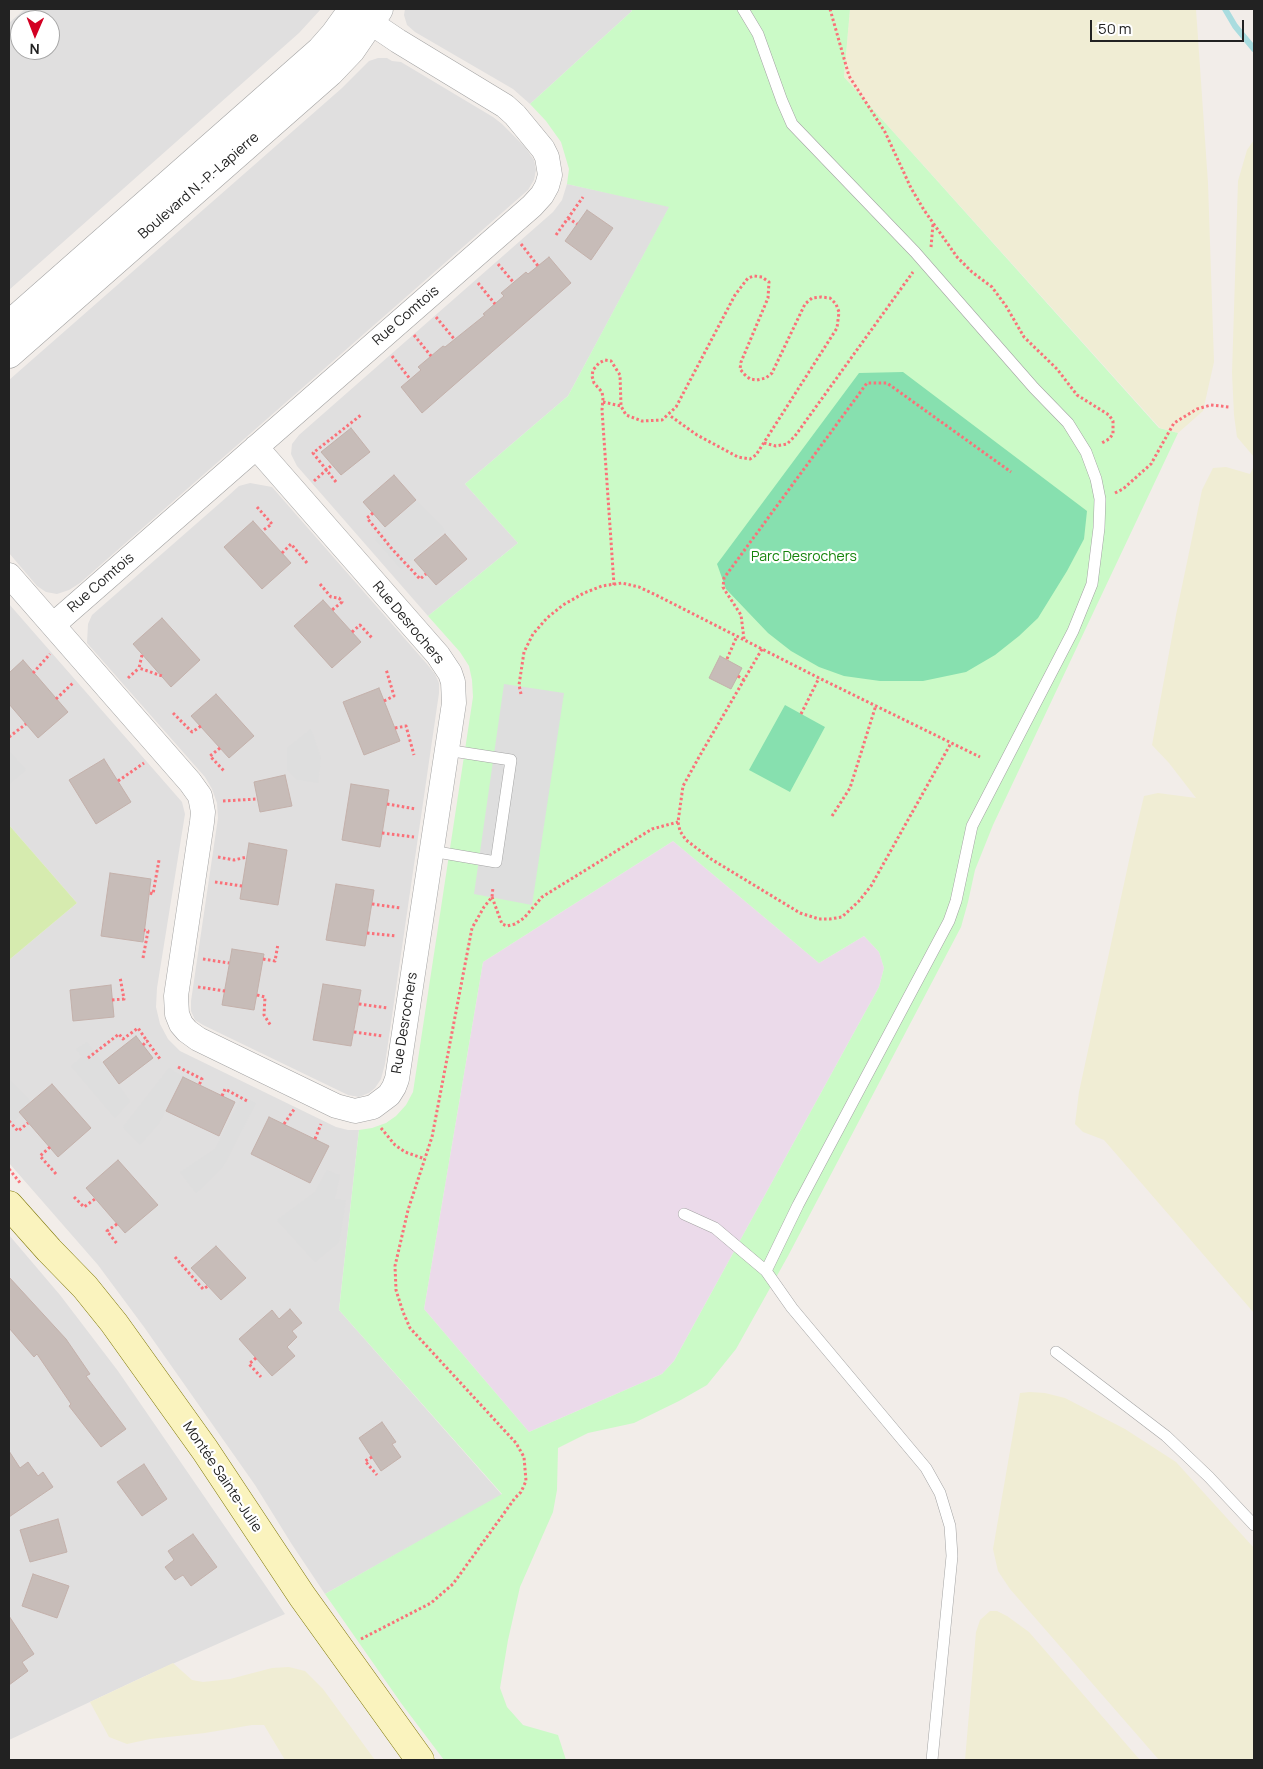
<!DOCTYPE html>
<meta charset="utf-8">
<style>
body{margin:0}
#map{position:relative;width:1263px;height:1769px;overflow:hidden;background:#f2ede9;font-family:Manrope,sans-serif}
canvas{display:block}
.frame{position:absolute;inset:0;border:10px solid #222;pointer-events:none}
.north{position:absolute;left:10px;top:10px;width:50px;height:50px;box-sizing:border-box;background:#fff;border:1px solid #a7a7a7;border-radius:50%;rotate:181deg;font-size:14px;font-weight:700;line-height:20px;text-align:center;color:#222}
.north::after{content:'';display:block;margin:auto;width:18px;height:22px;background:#d30023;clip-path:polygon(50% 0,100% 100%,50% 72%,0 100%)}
.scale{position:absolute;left:1090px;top:20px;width:154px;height:22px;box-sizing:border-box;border:2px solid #222;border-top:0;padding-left:6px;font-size:15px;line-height:18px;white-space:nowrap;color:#222;-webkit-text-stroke:4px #fff;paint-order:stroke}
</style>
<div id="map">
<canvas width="1263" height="1769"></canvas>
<div class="frame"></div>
<div class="north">N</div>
<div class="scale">50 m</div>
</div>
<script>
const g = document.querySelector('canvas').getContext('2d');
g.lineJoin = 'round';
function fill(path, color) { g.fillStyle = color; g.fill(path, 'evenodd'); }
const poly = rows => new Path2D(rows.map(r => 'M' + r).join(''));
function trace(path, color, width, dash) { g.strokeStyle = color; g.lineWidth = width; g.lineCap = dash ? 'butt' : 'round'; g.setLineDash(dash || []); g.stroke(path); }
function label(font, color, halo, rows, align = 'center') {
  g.font = font + ' Manrope,sans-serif'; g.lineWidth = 4.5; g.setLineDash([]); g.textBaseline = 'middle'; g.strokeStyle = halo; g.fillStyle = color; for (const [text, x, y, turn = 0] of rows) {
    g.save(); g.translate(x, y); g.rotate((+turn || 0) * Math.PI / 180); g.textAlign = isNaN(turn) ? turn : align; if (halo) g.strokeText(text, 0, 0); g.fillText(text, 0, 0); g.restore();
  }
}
const residential = poly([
 [25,9,321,9,299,33,9,290,9,23],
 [20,20,50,20,50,50,20,50],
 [405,9,631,9,632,11,530,104,513,89,415,32,407,25,404,15],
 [378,58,387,58,392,61,401,62,493,117,502,124,525,147,534,160,536,170,534,180,528,190,80,583,69,590,57,594,46,592,37,586,9,553,9,380,342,88,369,61],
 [567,184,670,206,568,396,465,484,518,543,428,616,297,466,291,454,292,444,299,435,553,212,562,200],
 [250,483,272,487,427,664,435,674,439,683,439,693,385,1064,381,1079,375,1088,369,1093,359,1097,348,1095,203,1025,195,1020,191,1011,191,1001,218,818,217,803,212,789,205,777,87,643,88,624,92,615,228,496,239,486],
 [9,604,182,802,185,814,157,988,156,1007,160,1024,168,1039,180,1051,336,1127,348,1130,359,1130,339,1310,502,1495,325,1594,291,1543,255,1485,144,1327,98,1265,9,1163,9,960,77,903,9,825],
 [9,1235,60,1295,118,1371,285,1614,143,1677,9,1740]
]);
const industrial = poly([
 [673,841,819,963,864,936,879,952,884,968,879,987,674,1361,662,1374,529,1432,424,1309,483,962]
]);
const farmland = poly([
 [850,9,1196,9,1208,183,1214,362,1203,411,1178,433,1160,428,844,77],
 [1254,140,1254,457,1237,437,1234,415,1232,373,1238,181,1247,150],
 [1254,466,1254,1313,1104,1140,1083,1132,1075,1124,1079,1092,1133,842,1144,796,1158,793,1196,798,1169,763,1152,745,1176,615,1202,490,1213,468,1226,467,1250,474],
 [1030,1392,1045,1393,1065,1398,1125,1429,1176,1462,1254,1548,1254,1760,1159,1760,1010,1589,998,1571,993,1549,1020,1393],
 [990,1611,997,1611,1007,1616,1029,1632,1140,1760,965,1760,976,1632,980,1620],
 [173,1663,192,1680,203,1682,230,1679,272,1668,289,1667,305,1671,323,1689,375,1760,285,1760,264,1725,252,1725,205,1733,150,1739,127,1744,109,1737,90,1702]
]);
const grass = poly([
 [9,825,77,903,9,960]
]);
const park = poly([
 [631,9,850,9,844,77,1159,428,1178,433,993,825,975,870,968,902,961,927,788,1256,736,1349,707,1385,679,1401,634,1423,588,1433,558,1448,557,1490,553,1512,520,1587,508,1640,500,1688,507,1707,523,1725,558,1735,566,1760,444,1760,401,1703,325,1594,502,1494,339,1310,359,1130,372,1128,386,1123,396,1116,406,1105,413,1092,473,697,472,680,469,666,460,652,428,616,518,543,465,484,568,396,669,207,567,184,569,169,561,142,546,121,530,104,632,11],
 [673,841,819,963,864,936,879,952,884,968,879,987,674,1361,662,1374,529,1432,424,1309,483,962]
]);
const pitch = poly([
 [903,372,1087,511,1084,539,1067,571,1038,618,1019,636,995,655,966,672,923,681,880,681,844,676,819,667,791,651,768,633,726,589,717,564,859,373],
 [785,705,825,727,790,792,749,770]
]);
const parking = poly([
 [416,500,445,530,401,569,375,539,385,527],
 [504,684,564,693,532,905,474,894],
 [311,729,321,758,318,783,298,780,287,770,287,748],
 [9,751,26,770,9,784],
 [87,1042,130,1101,115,1118,71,1066,82,1057,76,1049],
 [169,1068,183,1077,160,1122,140,1145,123,1127],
 [9,1079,31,1102,19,1112,21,1114,9,1126],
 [242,1096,256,1103,223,1167,196,1193,180,1172,215,1149],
 [327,1170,340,1175,335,1199,346,1200,341,1232,339,1242,315,1262,277,1220,315,1192]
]);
const stream = poly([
 [1225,9,1235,26,1254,49]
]);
const building = poly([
 [587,210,613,228,591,260,565,241,587,210],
 [549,257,571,283,422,413,401,387,421,370,418,367,443,346,445,347,485,315,483,314,504,296,501,293,526,272,528,274,549,257],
 [351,428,370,452,341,475,321,452,351,428],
 [394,475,416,500,385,527,363,502,394,475],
 [253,521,291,563,262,589,224,547,253,521],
 [445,534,467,559,436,585,414,560,445,534],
 [323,600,361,642,332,668,294,626,323,600],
 [162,618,200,660,171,687,133,644,162,618],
 [720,656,742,668,731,689,709,678,720,656],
 [23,660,68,712,38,738,9,704,9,673,23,660],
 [379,688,400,741,364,755,343,702,379,688],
 [216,694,254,736,229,758,191,716,216,694],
 [104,759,131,802,96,824,69,780,104,759],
 [285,775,292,806,260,812,254,782,285,775],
 [351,784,389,790,380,847,342,840,351,784],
 [249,843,287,850,278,905,240,899,249,843],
 [110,873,151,879,143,942,101,936,110,873],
 [336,884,374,890,365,946,326,940,336,884],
 [232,949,264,954,254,1010,222,1005,232,949],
 [323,984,361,990,351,1046,313,1040,323,984],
 [111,985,114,1017,73,1021,70,990,111,985],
 [136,1036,153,1058,119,1084,103,1062,136,1036],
 [183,1077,235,1102,219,1136,166,1111,183,1077],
 [52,1084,91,1128,58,1157,19,1112,52,1084],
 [269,1117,329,1146,310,1183,251,1154,269,1117],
 [118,1160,158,1205,125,1233,86,1188,118,1160],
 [216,1246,246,1278,221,1300,191,1268,216,1246],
 [9,1277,66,1339,90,1374,86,1376,126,1429,101,1447,69,1406,71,1404,37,1354,34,1357,9,1328,9,1277],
 [290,1309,302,1323,292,1331,297,1337,287,1347,295,1356,272,1376,239,1339,272,1310,279,1319,290,1309],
 [382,1422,396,1442,392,1444,401,1457,381,1471,359,1438,382,1422],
 [9,1451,20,1468,28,1462,38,1476,43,1472,53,1487,9,1517,9,1451],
 [144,1464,167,1499,142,1516,117,1482,144,1464],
 [58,1519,67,1552,30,1562,20,1530,58,1519],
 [193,1534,217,1567,191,1586,183,1575,175,1580,165,1567,174,1560,168,1551,193,1534],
 [33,1574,69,1586,57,1618,22,1606,33,1574],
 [9,1616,34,1654,22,1662,28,1671,9,1685,9,1616]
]);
const path = poly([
 [830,9,849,76,885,132,911,188,924,210,957,257,972,272,992,287,1006,306,1024,337,1057,369,1077,395,1109,415,1113,421,1113,434,1109,439,1100,444],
 [568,218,577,224],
 [556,235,583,197],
 [521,244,538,266],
 [931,247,933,224],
 [498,264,514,283],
 [478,283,495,304],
 [436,317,455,340],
 [414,335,431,356],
 [392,356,410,379],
 [603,402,621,406],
 [764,443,776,446,787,444,795,436,913,272],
 [314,481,332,465],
 [336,482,313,453,361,415],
 [1115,493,1123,489,1151,464,1174,423,1197,409,1211,405,1229,407],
 [257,507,272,524,262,531],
 [373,513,367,518,392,549,420,579,426,574],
 [282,553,291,544,307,563],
 [320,584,331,597,339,598,342,602,332,610],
 [614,585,602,410,603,398,602,392,594,383,592,376,593,370,599,363,605,360,611,361,620,375,621,406,626,415,642,421,662,420,676,407,735,295,748,278,754,276,762,277,769,282,768,298,741,362,740,369,744,374,750,379,757,380,766,378,772,373,805,304,812,298,821,297,830,298,836,304,839,312,837,328,756,455,750,459,738,457,697,435,669,415],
 [352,632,360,625,373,639],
 [744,639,741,615,726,592,723,587,724,578,867,383,887,383,1011,472],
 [762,649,699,757,683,786,678,822,680,831,686,840,711,859,800,913,819,919,830,919,842,917,859,901,871,886,951,743],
 [142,655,139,668,162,676],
 [727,659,737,636],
 [33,673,50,654],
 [738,676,744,680],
 [128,678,139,668],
 [521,694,519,685,524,652,533,634,547,618,563,605,584,593,602,586,622,583,639,587,656,595,819,678,980,757],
 [56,699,74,682],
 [384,701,394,696,386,669],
 [173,713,192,732,201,726],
 [801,714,819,678],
 [395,728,406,726,414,755],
 [9,737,26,724],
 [220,748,210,756,225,772],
 [118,781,144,763],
 [223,801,257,799],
 [387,804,416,809],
 [832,816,850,788,876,705],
 [382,833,414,837],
 [218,857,234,860,247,857],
 [215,882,242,886],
 [150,893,153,894,159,860],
 [492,897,502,924,507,926,515,924,524,918,542,897,652,829,678,822],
 [372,904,401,908],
 [367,933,396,936],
 [143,958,148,931,144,930],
 [203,959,229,963],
 [263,959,275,961,278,944],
 [198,987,225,991],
 [257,995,265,997,264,1015,271,1026],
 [112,1000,124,999,120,977],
 [359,1004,388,1008],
 [354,1032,383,1036],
 [143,1045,147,1041,160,1059],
 [88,1058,119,1034,123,1039,138,1028,147,1041],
 [178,1067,202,1079,199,1085],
 [222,1096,225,1089,249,1102],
 [9,1121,18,1131,28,1123],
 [284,1124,295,1108],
 [381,1128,395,1145,405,1152,425,1159],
 [315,1139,321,1124],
 [50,1147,40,1156,56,1174],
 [9,1169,21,1184],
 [74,1197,84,1207,95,1199],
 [117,1224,107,1231,118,1245],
 [175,1257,203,1289,208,1286],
 [256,1358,249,1364,261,1377],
 [372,1457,365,1461,377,1475],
 [361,1639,431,1603,453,1584,515,1498,521,1492,526,1481,524,1457,516,1443,410,1328,403,1312,396,1290,395,1266,408,1210,432,1137,472,928,484,907,492,897,493,887]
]);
const service = poly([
 [743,9,758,34,782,101,792,124,915,252,1034,388,1068,423,1086,452,1096,479,1100,499,1099,528,1092,584,1073,631,972,826,956,901,949,921,798,1205,766,1271],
 [431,851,496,862,511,760,446,750],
 [684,1214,715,1228,766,1271,792,1308,926,1468,940,1493,950,1526,952,1556,932,1760],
 [1056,1352,1166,1436,1209,1477,1254,1525]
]);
const minor = poly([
 [9,575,190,782,200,796,203,812,202,822,176,996,177,1014,181,1024,187,1031,198,1039,336,1106,355,1111,373,1107,389,1095,394,1087,397,1079,454,703,453,682,450,673,438,655,256,447],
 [53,625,532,206,542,195,547,186,550,175,547,157,543,149,515,115,505,106,398,41,355,12]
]);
const tertiary = poly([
 [9,325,320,51,335,34,353,9],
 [9,354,330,72,351,50,379,9]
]);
const secondary = poly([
 [9,1205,49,1250,85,1287,114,1323,205,1450,302,1596,420,1760]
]);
const streetNames = [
 ["Boulevard N.-P.-Lapierre",199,186,-41],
 ["Rue Comtois",406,316,-41],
 ["Rue Comtois",101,583,-41],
 ["Rue Desrochers",408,623,50],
 ["Rue Desrochers",405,1023,-81],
 ["Montée Sainte-Julie",222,1477,56]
];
const parkNames = [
 ["Parc Desrochers",804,557]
];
fill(residential, '#e0dfdf');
fill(industrial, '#ebdaea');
fill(farmland, '#f0edd4');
fill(grass, '#d6ebaf');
fill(park, '#cbfac7');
fill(pitch, '#87e0af');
fill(parking, '#dedede');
trace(stream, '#a9dcdf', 6);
fill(building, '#c7bcb8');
trace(building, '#c4b1ab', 1);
trace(service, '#a3a3a3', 12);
trace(minor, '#a3a3a3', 25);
trace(tertiary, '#a3a3a3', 29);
trace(secondary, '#7d7605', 29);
trace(path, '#fa7179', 3, [2.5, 2.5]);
trace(service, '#fff', 11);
trace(minor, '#fff', 24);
trace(tertiary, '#fff', 28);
trace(secondary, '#faf3be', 28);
label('14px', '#222', '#fff', streetNames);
label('14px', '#15840c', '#fff', parkNames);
</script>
